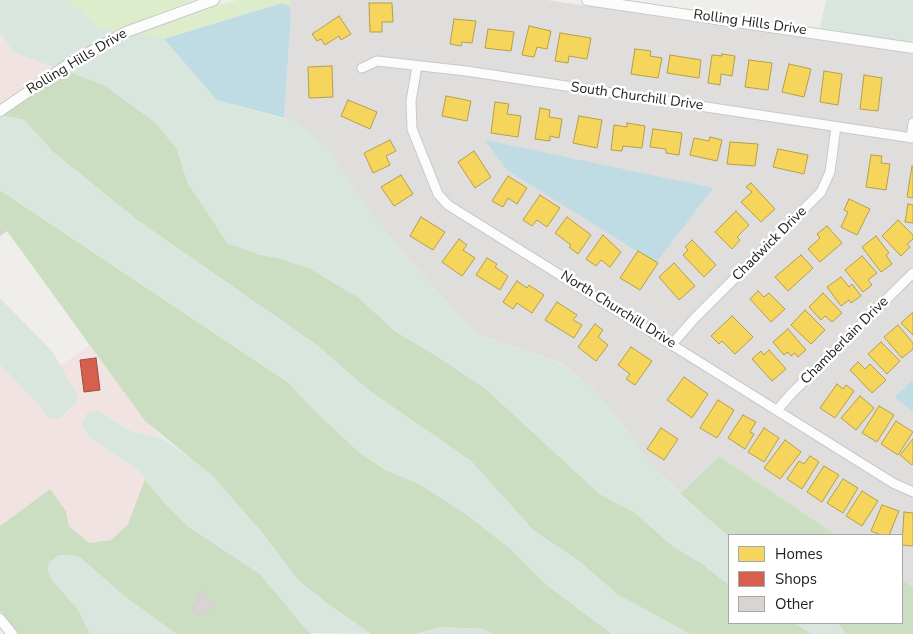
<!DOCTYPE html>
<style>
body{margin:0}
#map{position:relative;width:913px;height:634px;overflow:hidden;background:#f0eeeb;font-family:"Nunito Sans",sans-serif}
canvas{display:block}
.legend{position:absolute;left:728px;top:534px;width:175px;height:90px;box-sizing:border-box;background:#fff;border:1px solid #a7a7a7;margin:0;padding:6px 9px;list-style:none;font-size:15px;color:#222}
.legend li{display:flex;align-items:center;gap:10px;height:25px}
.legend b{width:25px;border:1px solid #a7a7a7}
</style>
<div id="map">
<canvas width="913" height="634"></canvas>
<ul class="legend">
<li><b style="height:14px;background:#f6d55c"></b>Homes</li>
<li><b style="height:14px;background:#d6604d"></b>Shops</li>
<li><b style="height:14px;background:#d7d4d2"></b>Other</li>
</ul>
</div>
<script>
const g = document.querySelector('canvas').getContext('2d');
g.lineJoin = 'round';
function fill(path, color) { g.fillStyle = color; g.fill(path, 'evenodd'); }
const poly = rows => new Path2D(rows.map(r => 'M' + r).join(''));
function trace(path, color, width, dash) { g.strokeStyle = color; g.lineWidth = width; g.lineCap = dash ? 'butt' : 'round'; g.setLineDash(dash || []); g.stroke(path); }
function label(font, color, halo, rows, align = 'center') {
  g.font = font + ' "Nunito Sans",sans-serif'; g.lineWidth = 5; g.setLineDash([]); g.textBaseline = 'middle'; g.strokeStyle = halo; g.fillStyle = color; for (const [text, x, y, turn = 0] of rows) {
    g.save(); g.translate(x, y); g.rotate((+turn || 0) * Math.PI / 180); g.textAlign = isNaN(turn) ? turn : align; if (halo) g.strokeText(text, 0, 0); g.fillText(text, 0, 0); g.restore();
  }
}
const residential = poly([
 [291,0,547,0,913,54,913,380,894,397,913,412,913,587,902,580,902,535,836,535,719,456,680,494,649,462,625,428,592,388,561,363,480,335,461,319,373,217,325,145,284,118,291,13,289,6]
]);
const commercial = poly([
 [0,33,14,53,53,67,0,104],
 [90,345,145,421,164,439,131,431,112,418,90,437,140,472,145,479,128,524,111,540,89,543,69,526,66,511,50,489,0,526,0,365,41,407,47,417,54,420,61,418,69,412,77,394,60,366]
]);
const grass = poly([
 [68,0,193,0,117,30,100,29],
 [237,0,291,0,289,6,282,3,164,39,138,33,195,12]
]);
const forest = poly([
 [68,71,106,86,155,122,177,149,188,184,257,254,278,258,309,268,358,297,395,331,440,358,486,389,600,494,634,512,674,547,701,563,729,585,729,623,794,623,812,634,690,634,618,595,577,560,533,530,471,461,368,390,318,346,137,220,53,152,24,120,3,116],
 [0,190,289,383,312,408,359,452,384,469,421,485,466,514,512,550,548,586,612,634,493,634,483,629,440,627,415,634,371,634,329,605,298,580,264,535,211,475,145,421,7,231,0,236],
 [719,456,836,535,729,535,729,537,680,494],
 [145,479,164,502,189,527,259,573,311,634,176,634,124,596,78,556,59,555,49,563,48,571,53,581,77,608,90,634,19,634,0,611,0,526,50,489,66,511,69,526,89,543,111,540,128,524],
 [902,580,913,587,913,634,845,634,838,623,902,623]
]);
const wetland = poly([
 [0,0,68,0,100,29,117,30,53,67,14,53,0,33],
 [826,0,913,0,913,43,820,28],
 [138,33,164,39,217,100,295,122,325,145,373,217,461,319,480,335,560,363,592,388,625,428,649,462,679,494,729,537,729,585,701,563,674,547,634,512,600,494,486,389,440,358,395,331,358,297,309,268,278,258,257,254,227,243,188,184,177,149,155,122,106,86,68,71],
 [3,116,24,120,53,152,137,220,318,346,368,390,471,461,533,530,578,560,618,595,690,634,612,634,548,586,512,550,466,514,421,485,384,469,359,452,312,408,289,383,0,190,0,118],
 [0,298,52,351,77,394,77,402,61,418,53,420,47,417,41,407,0,365],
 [98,410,131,431,164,439,211,474,264,535,298,580,329,605,371,634,309,633,259,573,189,527,164,502,140,472,89,437,81,423,88,412],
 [59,555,78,556,124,596,176,634,90,634,77,608,53,581,48,571,49,563],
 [794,623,838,623,845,634,812,634],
 [440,627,483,629,493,634,415,634]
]);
const water = poly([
 [282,3,289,6,291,13,284,118,217,100,164,39],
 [485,140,713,188,656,263,507,170],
 [913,380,913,412,894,397]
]);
const homes = poly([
 [369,3,392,3,393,22,382,22,382,32,370,32,369,3],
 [339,16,351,34,341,40,339,36,325,45,321,39,317,41,312,34,339,16],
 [454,19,476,21,472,43,462,42,461,46,450,44,454,19],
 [529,26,551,31,547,49,537,47,534,57,522,55,529,26],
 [488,29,514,32,511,51,485,48,488,29],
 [560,33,591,38,587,59,569,56,568,63,555,61,560,33],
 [635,49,651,51,650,56,662,58,658,78,631,74,635,49],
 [722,54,735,56,732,76,721,74,720,85,708,83,712,55,722,56,722,54],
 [670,55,701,60,699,78,667,73,670,55],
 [749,60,772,63,768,90,745,87,749,60],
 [789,64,811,69,804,97,782,92,789,64],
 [332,66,333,97,309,98,308,67,332,66],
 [824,71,842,74,838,105,820,102,824,71],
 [864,75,882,78,878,111,860,109,864,75],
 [446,96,471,101,467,121,442,116,446,96],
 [348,100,377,112,370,129,341,116,348,100],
 [495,102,509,104,507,114,521,116,518,137,491,133,495,102],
 [540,108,550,110,549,117,562,119,559,138,550,136,550,141,535,139,540,108],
 [579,116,602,120,597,148,573,143,579,116],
 [627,123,645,126,642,148,623,146,622,151,611,150,614,125,627,127,627,123],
 [653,129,682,133,679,155,666,153,666,149,650,147,653,129],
 [710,137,722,140,717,161,690,155,694,138,709,141,710,137],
 [390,140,396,151,386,156,390,165,373,173,364,153,390,140],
 [730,142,758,144,755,166,727,164,730,142],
 [778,149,808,155,804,174,773,167,778,149],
 [474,151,491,177,475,188,458,162,474,151],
 [871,155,882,156,881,163,890,164,886,190,866,187,871,155],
 [912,166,913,166,913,198,907,197,912,166],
 [401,175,413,194,394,206,381,187,401,175],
 [508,176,527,188,517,204,508,198,503,207,492,201,508,176],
 [751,183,775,209,761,222,741,202,752,192,746,187,751,183],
 [540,195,560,208,547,227,537,220,532,226,523,220,540,195],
 [849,199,870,209,857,235,841,227,848,212,844,210,849,199],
 [908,204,913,205,913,223,905,222,908,204],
 [736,211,749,225,737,237,740,240,732,249,715,232,736,211],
 [421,217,445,232,433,250,410,236,421,217],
 [567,217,591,235,578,254,569,247,571,245,555,233,567,217],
 [898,220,913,235,913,239,907,244,910,247,901,256,882,236,898,220],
 [827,226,842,243,820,262,808,249,820,238,817,234,827,226],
 [603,235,621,252,610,267,601,260,596,266,586,259,603,235],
 [876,236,889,253,886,255,892,264,881,272,862,247,876,236],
 [459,239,467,245,463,250,475,258,462,276,442,262,459,239],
 [692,240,716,265,704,277,683,255,688,250,685,247,692,240],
 [638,251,658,263,640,290,620,278,638,251],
 [801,255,813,268,788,291,775,277,801,255],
 [862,256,877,273,868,280,872,285,863,292,845,270,862,256],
 [487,258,497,264,495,267,508,276,500,290,476,275,487,258],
 [674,263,695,286,679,300,659,277,674,263],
 [841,277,849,287,852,284,861,296,851,303,849,300,841,306,827,287,841,277],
 [517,281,527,288,529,285,544,295,532,313,517,303,513,309,503,302,517,281],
 [758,291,764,297,769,293,785,309,771,322,750,299,758,291],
 [823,293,842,313,832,322,825,316,821,320,809,307,823,293],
 [557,302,577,315,573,320,582,325,574,338,545,320,557,302],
 [805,310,825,330,811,344,791,325,805,310],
 [913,312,913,335,901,323,913,312],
 [732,316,753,337,735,354,722,341,719,344,711,336,732,316],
 [595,324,603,330,598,337,608,345,596,361,578,347,595,324],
 [898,325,913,343,913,349,902,358,884,337,898,325],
 [788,329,806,350,798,357,795,353,791,356,788,352,784,355,773,342,788,329],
 [881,342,900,361,887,374,868,354,881,342],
 [631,347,652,361,635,385,626,379,630,374,618,365,631,347],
 [769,350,786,369,772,381,752,359,761,351,764,355,769,350],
 [858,362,865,369,870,364,886,380,872,393,850,370,858,362],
 [684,377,708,394,692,418,667,400,684,377],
 [837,384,843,389,846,385,854,391,835,418,820,408,837,384],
 [860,396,874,408,856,430,841,418,860,396],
 [718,400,734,410,717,438,700,428,718,400],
 [879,406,894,415,877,442,862,433,879,406],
 [743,415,756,422,750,432,754,434,745,449,728,438,743,415],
 [896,421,913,432,898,455,881,444,896,421],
 [661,428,678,439,664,460,647,449,661,428],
 [764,428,779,438,764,462,748,452,764,428],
 [913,439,913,463,912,465,900,455,913,439],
 [785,440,801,452,780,479,764,468,785,440],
 [810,456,819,462,802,489,787,479,799,461,804,464,810,456],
 [824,466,839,475,822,502,807,492,824,466],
 [843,479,858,488,843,513,827,503,843,479],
 [862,491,878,501,862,526,846,516,862,491],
 [882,505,899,511,889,535,881,535,871,531,882,505],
 [904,512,913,513,913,546,902,545,904,512]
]);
const shops = poly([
 [96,358,100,390,84,392,80,360,96,358]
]);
const building = poly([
 [202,590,213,607,199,616,192,605,200,600,196,593,202,590]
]);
const minor = poly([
 [417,66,411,101,412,129,438,194,448,205,893,483,913,492],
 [362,68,377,61,466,71,913,138],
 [911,138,913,123],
 [672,344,694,319,821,192,830,172,836,127],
 [778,409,792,393,913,273]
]);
const tertiary = poly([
 [587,0,913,48],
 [0,111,70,63,126,32,214,0],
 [0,619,12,634]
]);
const streetNames = [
 ["Rolling Hills Drive",750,23,8],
 ["Rolling Hills Drive",77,62,-31],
 ["South Churchill Drive",637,97,8],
 ["Chadwick Drive",770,244,-45],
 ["North Churchill Drive",618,310,32],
 ["Chamberlain Drive",845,341,-45]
];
fill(residential, '#dfdedc');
fill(commercial, '#f1e3e1');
fill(grass, '#ddeccb');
fill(forest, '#cbdec1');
fill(wetland, '#d9e6de');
fill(water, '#bfdbe3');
fill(homes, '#f6d55c');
trace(homes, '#b69f4b', 1);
fill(shops, '#d6604d');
trace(shops, '#a04d40', 1);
fill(building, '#d7d4d2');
trace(building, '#d3d0cc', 1);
trace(minor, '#c9c8c7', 11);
trace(tertiary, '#c9c8c7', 12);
trace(minor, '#fdfcfc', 9);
trace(tertiary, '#fdfcfc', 10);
label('14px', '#222', '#fff', streetNames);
</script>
